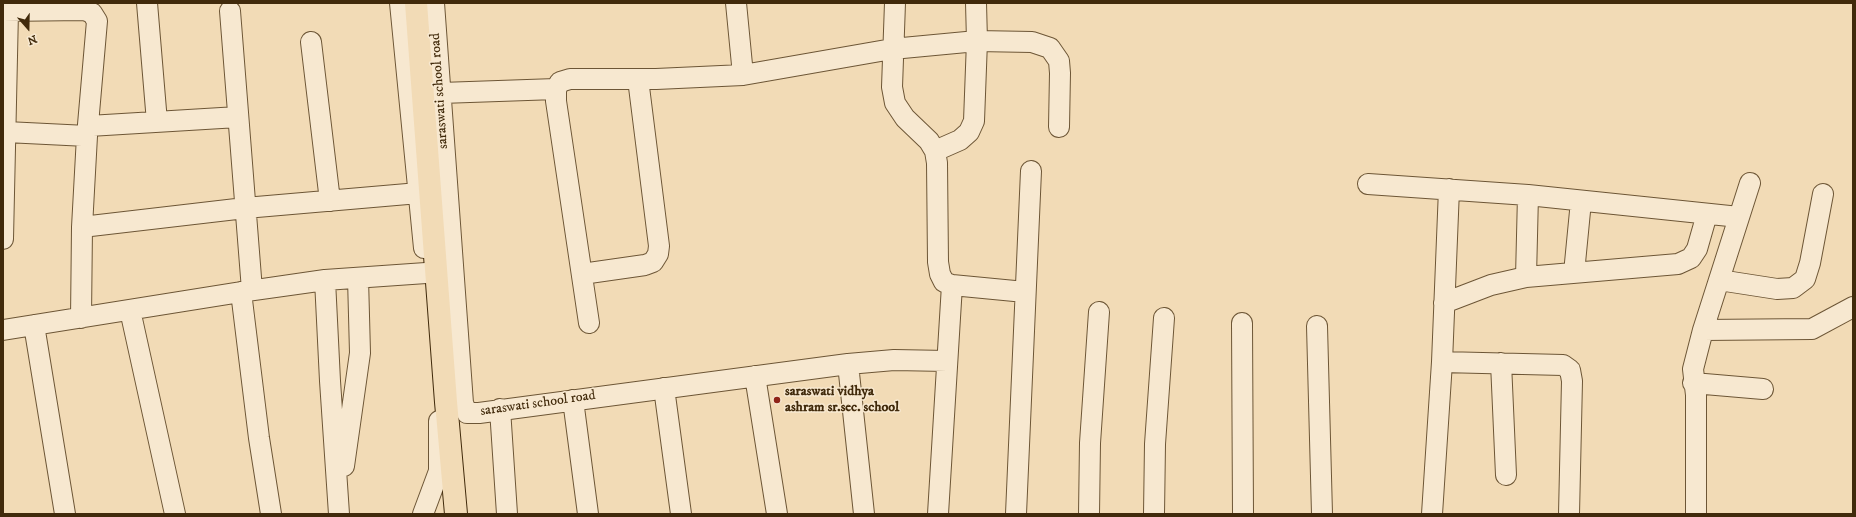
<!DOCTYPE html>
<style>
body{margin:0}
#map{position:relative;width:1856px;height:517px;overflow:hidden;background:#f2dbb6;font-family:"IM FELL DW Pica",serif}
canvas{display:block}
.frame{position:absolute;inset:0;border:4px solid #412a0b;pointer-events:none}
.north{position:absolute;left:8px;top:8px;width:40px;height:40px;-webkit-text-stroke:3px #f7e8d0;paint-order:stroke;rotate:160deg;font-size:11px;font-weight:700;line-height:16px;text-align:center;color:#412a0b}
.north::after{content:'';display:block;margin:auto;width:14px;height:18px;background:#412a0b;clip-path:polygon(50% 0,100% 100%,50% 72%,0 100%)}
</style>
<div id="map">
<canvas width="1856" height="517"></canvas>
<div class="frame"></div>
<div class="north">N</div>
</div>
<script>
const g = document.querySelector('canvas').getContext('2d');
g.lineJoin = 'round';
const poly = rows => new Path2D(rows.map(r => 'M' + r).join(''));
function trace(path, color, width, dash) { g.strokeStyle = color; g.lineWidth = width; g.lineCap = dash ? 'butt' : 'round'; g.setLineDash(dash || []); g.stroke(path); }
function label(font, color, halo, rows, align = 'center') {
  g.font = font + ' "IM FELL DW Pica",serif'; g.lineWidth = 3; g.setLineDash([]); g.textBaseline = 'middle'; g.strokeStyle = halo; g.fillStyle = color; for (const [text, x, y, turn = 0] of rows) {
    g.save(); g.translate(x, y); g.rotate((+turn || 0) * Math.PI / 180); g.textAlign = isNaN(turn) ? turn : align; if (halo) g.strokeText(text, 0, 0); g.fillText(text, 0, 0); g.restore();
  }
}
const minor = poly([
 [147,3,157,122],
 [400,3,424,248],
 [434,3,463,403,467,413,479,413,848,364,894,360,947,361],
 [736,3,743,75],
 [895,3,892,87,895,103,905,118,929,141,935,151,937,163,938,262,940,274,944,282,952,285,1025,292],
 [3,11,84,10,92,13,97,21,87,136,82,227,81,318],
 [230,11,252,290],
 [311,42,330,201],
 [441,93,556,89],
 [89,126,238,117],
 [6,132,87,136],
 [935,151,960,140,969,132,974,121,977,41,976,3],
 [1368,184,1528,195,1739,217],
 [82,227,245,208,419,193],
 [3,239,8,11],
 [1574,273,1581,201],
 [582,274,645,265,653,262,658,254,659,246,638,79],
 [1526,277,1528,195],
 [325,280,330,381,339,514],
 [1719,280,1777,289,1793,288,1805,279,1810,263,1823,194],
 [241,292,259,438,271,514],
 [1444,303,1491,285,1526,277,1678,264,1691,258,1697,249,1707,214],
 [130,310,175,514],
 [589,323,556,101,556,89,560,82,570,79,656,79,743,75,892,49,977,41,1032,42,1050,48,1059,61,1060,73,1059,127],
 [1242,323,1243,514],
 [34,325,65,514],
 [1317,326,1322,514],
 [3,330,241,292,325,280,426,273],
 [1703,330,1812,329,1853,307],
 [1442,362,1563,365,1570,370,1572,381,1569,514],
 [1501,363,1506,475],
 [848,364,864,514],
 [755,376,777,514],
 [1693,383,1763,389],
 [664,388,681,514],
 [573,400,588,514],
 [500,409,507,514],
 [344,466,360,353,358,278],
 [423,514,439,471,439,421],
 [938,514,952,285],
 [1016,514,1031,171],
 [1089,514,1090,443,1099,312],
 [1154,514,1155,444,1164,318],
 [1432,514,1442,362,1449,189],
 [1696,514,1696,395,1693,369,1703,330,1750,183]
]);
const highway = poly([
 [416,3,446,402,456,514]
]);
const markers = [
 [777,400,4,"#8f2418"]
];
const streetNames = [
 ["saraswati school road",440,91,-94],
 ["saraswati school road",538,404,-8]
];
const poiNames = [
 ["saraswati vidhya",785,392],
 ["ashram sr.sec. school",785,408]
];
trace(minor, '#6d5636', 22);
trace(highway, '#412a0b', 24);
trace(minor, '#f7e8d0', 20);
trace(highway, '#f2dbb6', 22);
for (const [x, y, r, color] of markers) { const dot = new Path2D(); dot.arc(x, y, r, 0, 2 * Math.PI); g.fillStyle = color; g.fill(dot); trace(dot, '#f7e8d0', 1.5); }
label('14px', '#412a0b', '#f7e8d0', streetNames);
label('bold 14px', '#412a0b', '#f7e8d0', poiNames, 'left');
</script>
